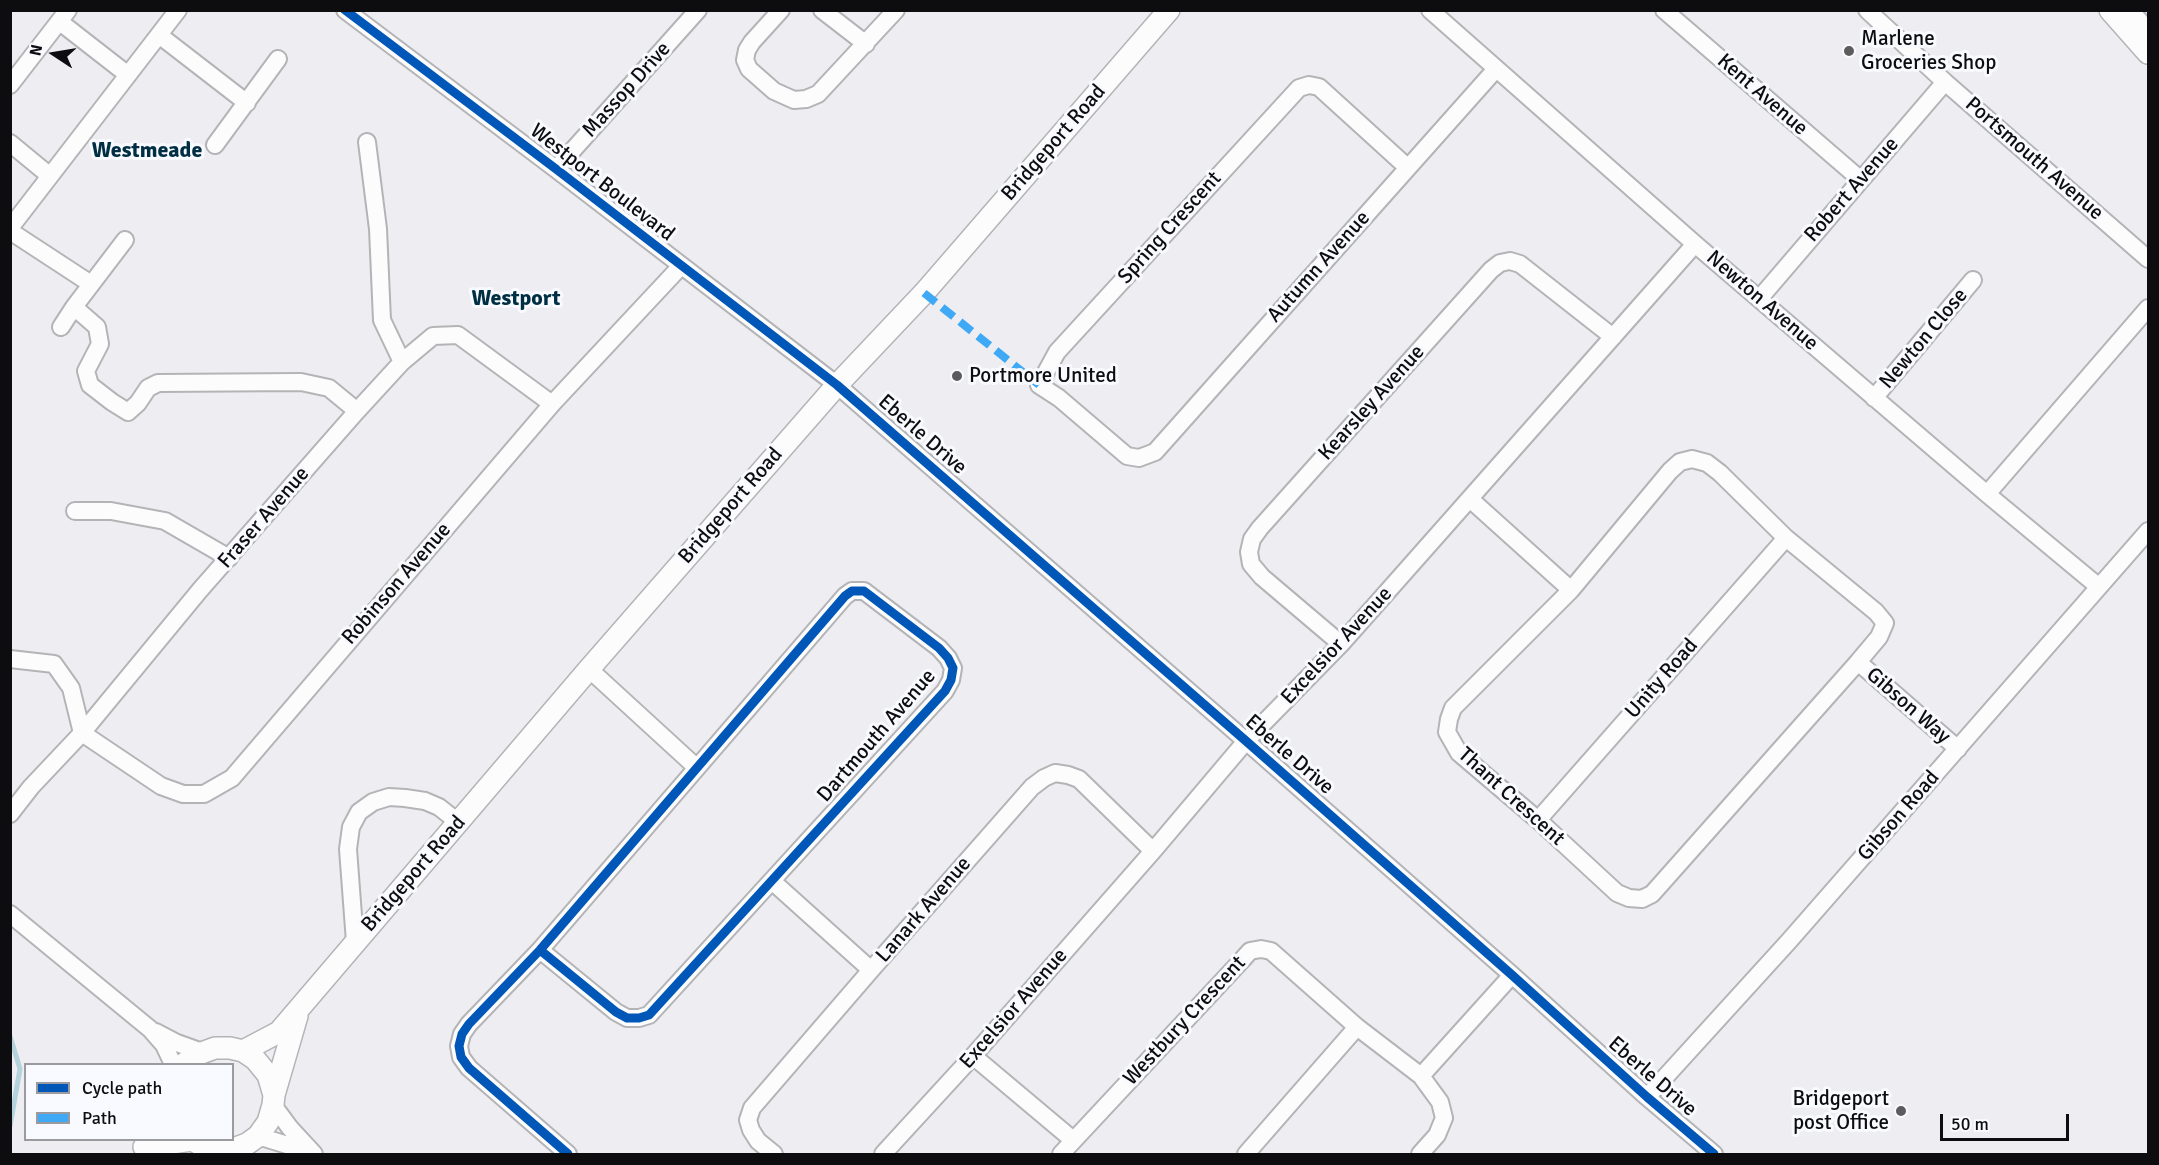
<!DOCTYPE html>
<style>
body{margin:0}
#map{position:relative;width:2159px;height:1165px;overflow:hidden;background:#eeeef2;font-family:Signika,sans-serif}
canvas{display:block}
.frame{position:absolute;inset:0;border:12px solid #0d0d0f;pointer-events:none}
.legend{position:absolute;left:24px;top:1063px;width:210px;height:78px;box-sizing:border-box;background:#f9faff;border:2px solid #9b9b9f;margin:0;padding:8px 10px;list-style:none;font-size:18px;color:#0d0d0f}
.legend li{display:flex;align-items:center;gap:12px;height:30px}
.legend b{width:30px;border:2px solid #9b9b9f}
.north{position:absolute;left:24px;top:24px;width:60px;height:60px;-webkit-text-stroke:4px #f9faff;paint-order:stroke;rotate:282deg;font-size:16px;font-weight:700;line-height:24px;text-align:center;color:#0d0d0f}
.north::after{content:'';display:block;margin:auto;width:21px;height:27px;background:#0d0d0f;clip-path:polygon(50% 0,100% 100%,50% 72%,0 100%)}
.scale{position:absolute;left:1940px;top:1114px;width:129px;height:27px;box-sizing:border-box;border:3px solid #0d0d0f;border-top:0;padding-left:8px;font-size:18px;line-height:21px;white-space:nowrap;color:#0d0d0f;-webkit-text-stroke:4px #f9faff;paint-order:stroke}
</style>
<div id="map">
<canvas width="2159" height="1165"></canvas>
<div class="frame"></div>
<ul class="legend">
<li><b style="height:8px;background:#0057b8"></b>Cycle path</li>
<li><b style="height:8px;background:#3fa9f5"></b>Path</li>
</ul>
<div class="north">N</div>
<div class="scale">50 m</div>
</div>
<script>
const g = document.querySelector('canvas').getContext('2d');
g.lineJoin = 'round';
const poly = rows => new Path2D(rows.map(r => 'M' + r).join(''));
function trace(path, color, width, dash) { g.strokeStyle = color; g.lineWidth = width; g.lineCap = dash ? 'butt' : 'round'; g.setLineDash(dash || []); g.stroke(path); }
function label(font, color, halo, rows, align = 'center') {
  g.font = font + ' Signika,sans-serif'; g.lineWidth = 6; g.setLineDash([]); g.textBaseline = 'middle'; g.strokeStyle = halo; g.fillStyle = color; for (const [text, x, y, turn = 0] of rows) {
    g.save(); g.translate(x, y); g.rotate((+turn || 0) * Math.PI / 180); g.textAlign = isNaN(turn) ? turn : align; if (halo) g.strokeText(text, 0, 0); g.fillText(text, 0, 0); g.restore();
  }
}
const stream = poly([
 [10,1036,20,1069,10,1126]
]);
const minor = poly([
 [345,10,556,169,837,385,1246,741,1512,975,1647,1097,1714,1154],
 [781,10,752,42,747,50,745,60,749,69,774,91,794,100,806,99,818,94,896,10],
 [822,10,866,44],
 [1430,10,1695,244,1987,494,2099,587],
 [1664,10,1861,180],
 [1867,10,1945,82,2148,259],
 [2130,10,2148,30],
 [60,22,128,75],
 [159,35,247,103],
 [10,85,68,10],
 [367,142,378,229,382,320,402,362],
 [10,143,50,176],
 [215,145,278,59],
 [1407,167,1319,87,1309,85,1299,88,1057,352,1039,385,1059,398,1127,456,1139,458,1155,452,1496,69],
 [556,169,698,10],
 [10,228,178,10],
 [10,231,91,284],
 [1759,299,1945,82],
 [74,307,97,327,100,344,86,371,90,385,112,402,128,412,138,403,148,388,158,383,301,382,329,388,357,411],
 [61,327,74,307,125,240],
 [1874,398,1973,280],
 [1692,459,1707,463,1720,473,1786,538,1876,612,1885,623,1879,637,1858,662,1660,885,1652,894,1642,899,1629,898,1617,893,1538,820,1459,753,1447,732,1449,719,1453,708,1571,590,1670,471,1680,462,1692,459],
 [1987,494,2148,308],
 [1470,499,1571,590],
 [75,511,111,511,165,521,229,558],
 [1341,644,1262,577,1251,564,1249,552,1252,539,1260,528,1491,270,1500,263,1510,261,1520,264,1613,337],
 [10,659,54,664,71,688,82,733,161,786,183,794,204,794,232,778,552,404,681,266],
 [1858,662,1958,749],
 [589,669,696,767],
 [10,814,31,787,82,733,200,590,357,411,402,362,433,336,458,335,552,404],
 [1538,820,1786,538],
 [772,881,871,970],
 [10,914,150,1029,164,1045,173,1064],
 [355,942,348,849,351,827,359,812,373,802,389,797,405,798,425,801,439,807,458,822],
 [540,950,616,1012,627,1018,639,1018,649,1015,945,691,951,680,953,668,948,658,939,648,864,591,852,591,845,596,540,950,469,1024,462,1034,459,1046,461,1057,469,1068,568,1154],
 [156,1032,177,1043,202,1052],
 [973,1056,1073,1140],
 [1421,1076,1512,975],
 [1647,1097,1789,941,2148,531],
 [273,1105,290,1128,314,1154],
 [258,1136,310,1152],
 [774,1154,758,1141,751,1130,748,1120,752,1108,871,970,1032,787,1044,778,1055,773,1068,775,1079,779,1153,851],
 [883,1154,973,1056,1153,851,1246,741,1341,644,1695,244],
 [1061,1154,1242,960,1250,951,1261,949,1271,951,1357,1027,1421,1076,1440,1102,1444,1118,1437,1135,1420,1154],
 [1246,1154,1357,1027]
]);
const major = poly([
 [2110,10,2148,53],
 [243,1051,279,1032,589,669,837,385,924,293,1169,10],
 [184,1064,196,1055,215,1048,230,1048,243,1051,255,1059,268,1075,274,1095,273,1105,268,1122,258,1136,247,1144,233,1149,219,1150,205,1147,192,1140],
 [274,1095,297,1016],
 [144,1147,192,1140]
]);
const quiet = poly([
 [924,293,1039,385]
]);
const cycleway = poly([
 [345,10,556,169,837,385,1246,741,1512,975,1647,1097,1714,1154],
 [540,950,616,1012,627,1018,639,1018,649,1015,945,691,951,680,953,668,948,658,939,648,864,591,852,591,845,596,540,950,469,1024,462,1034,459,1046,461,1057,469,1068,568,1154]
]);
const markers = [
 [1849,51,6,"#5c5c5e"],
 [957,376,6,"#5c5c5e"],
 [1901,1111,6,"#5c5c5e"]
];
const poiNames = [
 ["Marlene",1861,39],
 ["Groceries Shop",1861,63],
 ["Portmore United",969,376],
 ["Bridgeport",1889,1099,"right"],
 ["post Office",1889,1123,"right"]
];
const streetNames = [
 ["Massop Drive",627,90,-48],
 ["Kent Avenue",1762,95,41],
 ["Bridgeport Road",1054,143,-49],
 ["Portsmouth Avenue",2034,159,41],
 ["Westport Boulevard",602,183,38],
 ["Robert Avenue",1852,190,-49],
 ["Spring Crescent",1170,228,-48],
 ["Autumn Avenue",1319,267,-48],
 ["Newton Avenue",1762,301,41],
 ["Newton Close",1924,339,-50],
 ["Kearsley Avenue",1372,403,-48],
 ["Eberle Drive",922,435,41],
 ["Bridgeport Road",731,506,-49],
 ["Fraser Avenue",264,518,-49],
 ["Robinson Avenue",397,584,-49],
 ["Excelsior Avenue",1337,646,-47],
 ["Unity Road",1662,679,-49],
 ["Gibson Way",1908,706,41],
 ["Dartmouth Avenue",877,736,-49],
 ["Eberle Drive",1289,755,41],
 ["Thant Crescent",1511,797,42],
 ["Gibson Road",1899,816,-49],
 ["Bridgeport Road",414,874,-49],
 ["Lanark Avenue",924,910,-49],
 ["Excelsior Avenue",1014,1009,-49],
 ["Westbury Crescent",1185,1021,-47],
 ["Eberle Drive",1652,1077,41]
];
const neighbourhoodNames = [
 ["Westmeade",147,151],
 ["Westport",516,299]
];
trace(stream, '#b5d3dc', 5);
trace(minor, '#b4b4b7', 20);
trace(major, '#b4b4b7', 24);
trace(minor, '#fcfcfd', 16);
trace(major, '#fcfcfd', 21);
trace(quiet, '#3fa9f5', 8, [15, 8]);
trace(cycleway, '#0057b8', 9);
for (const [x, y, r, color] of markers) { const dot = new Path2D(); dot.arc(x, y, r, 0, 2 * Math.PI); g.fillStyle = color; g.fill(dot); trace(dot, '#f9faff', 2); }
label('21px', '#0d0d0f', '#f9faff', poiNames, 'left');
label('21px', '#0d0d0f', '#f9faff', streetNames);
label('bold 22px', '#002f43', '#f9faff', neighbourhoodNames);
</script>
